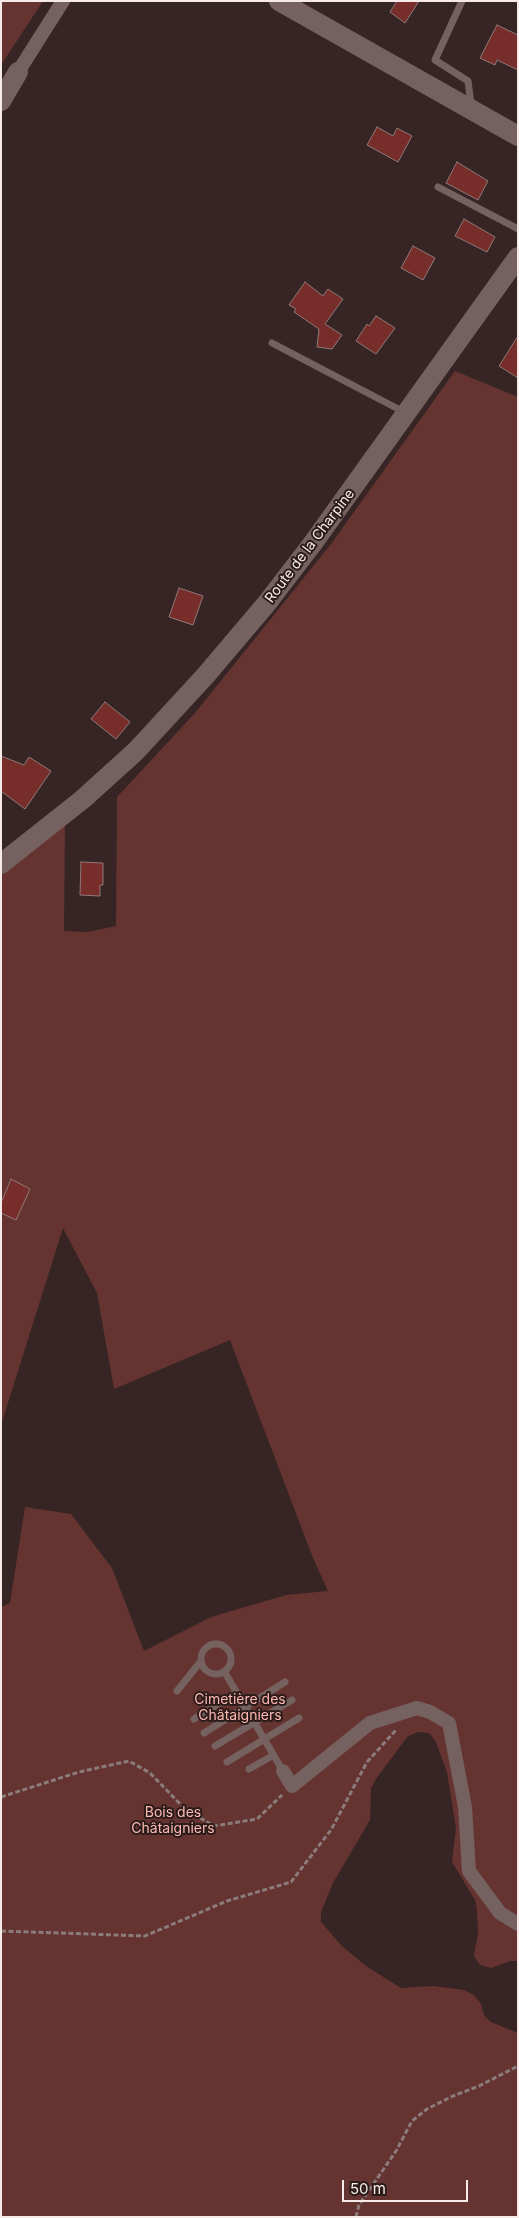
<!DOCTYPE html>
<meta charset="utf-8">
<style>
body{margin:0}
#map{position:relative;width:519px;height:2218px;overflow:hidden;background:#362524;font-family:Inter,sans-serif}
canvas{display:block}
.frame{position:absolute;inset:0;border:2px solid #f6ebe9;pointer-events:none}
.scale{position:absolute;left:342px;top:2180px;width:126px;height:22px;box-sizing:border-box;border:2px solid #f6ebe9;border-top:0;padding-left:6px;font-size:15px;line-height:18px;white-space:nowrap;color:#f6ebe9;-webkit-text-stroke:4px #2b1c1a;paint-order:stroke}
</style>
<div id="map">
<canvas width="519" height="2218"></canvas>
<div class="frame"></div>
<div class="scale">50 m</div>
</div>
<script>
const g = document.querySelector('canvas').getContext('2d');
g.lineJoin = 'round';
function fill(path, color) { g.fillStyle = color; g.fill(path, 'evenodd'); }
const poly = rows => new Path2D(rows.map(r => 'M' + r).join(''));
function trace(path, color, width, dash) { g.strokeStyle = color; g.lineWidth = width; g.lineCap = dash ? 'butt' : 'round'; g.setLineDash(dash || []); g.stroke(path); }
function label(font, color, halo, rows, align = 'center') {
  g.font = font + ' Inter,sans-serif'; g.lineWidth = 4; g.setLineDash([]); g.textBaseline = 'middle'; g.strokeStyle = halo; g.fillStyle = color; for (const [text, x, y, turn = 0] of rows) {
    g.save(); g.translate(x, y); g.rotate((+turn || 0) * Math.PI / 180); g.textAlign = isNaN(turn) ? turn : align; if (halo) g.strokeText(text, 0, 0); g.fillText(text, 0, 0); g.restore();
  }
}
const green = poly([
 [1,1,43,1,1,65],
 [455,371,518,397,518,1961,510,1961,491,1968,480,1965,474,1956,478,1933,477,1911,475,1900,452,1862,456,1828,447,1772,436,1742,429,1733,418,1732,408,1736,376,1779,371,1788,370,1820,333,1883,321,1912,321,1922,342,1946,366,1966,401,1988,433,1986,464,1990,474,1995,481,2004,484,2015,491,2022,518,2033,518,2217,1,2217,1,1607,10,1603,25,1507,71,1514,112,1568,144,1651,211,1617,286,1595,328,1591,313,1558,230,1340,114,1389,97,1293,63,1228,1,1425,1,873,65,822,64,931,88,932,116,926,117,797,195,713,331,544]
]);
const building = poly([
 [397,1,419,1,405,23,390,12,397,1],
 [497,25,518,35,518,70,497,60,495,65,480,58,497,25],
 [377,127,393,136,397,128,412,136,398,162,367,145,377,127],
 [457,162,488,181,478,200,446,183,457,162],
 [464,219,495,237,487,252,455,236,464,219],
 [413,246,435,258,423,280,401,268,413,246],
 [305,282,323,296,328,289,343,299,325,324,342,335,332,349,317,347,319,329,294,312,296,309,289,305,305,282],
 [376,316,395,328,376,354,356,341,367,324,369,326,376,316],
 [518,336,518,378,499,366,518,336],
 [179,588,203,596,193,625,169,617,179,588],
 [105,702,130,722,116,739,91,719,105,702],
 [1,756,24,765,29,757,51,771,25,809,1,791,1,756],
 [81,862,103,863,103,885,100,885,100,896,80,895,81,862],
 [11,1179,30,1189,16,1220,1,1213,1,1203,11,1179]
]);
const path = poly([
 [1,1797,79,1772,129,1761,150,1773,185,1809,214,1826,257,1819,282,1795],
 [1,1931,145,1936,227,1901,291,1882,331,1830,367,1762,396,1730],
 [356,2217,359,2205,396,2151,412,2121,427,2109,453,2096,479,2086,518,2066]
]);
const lane = poly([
 [462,1,435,60,468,81,471,105],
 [438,187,518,229],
 [272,343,404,412],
 '201 1659a15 15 0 1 1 30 0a15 15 0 1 1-30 0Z',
 [224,1671,283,1771],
 [177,1691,201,1661],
 [194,1719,236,1693],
 [204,1733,285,1682],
 [215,1746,292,1700],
 [227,1762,299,1718],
 [249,1769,272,1756]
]);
const street = poly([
 [18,72,63,1],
 [283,1771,292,1786,370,1723,417,1708,430,1712,449,1723,465,1807,469,1871,500,1913,518,1924]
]);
const secondary = poly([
 [279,1,518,136],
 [1,101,18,72],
 [1,864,83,799,136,751,206,675,267,603,313,543,518,257]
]);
const streetNames = [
 ["Route de la Charpine",310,546,-53]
];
const parkNames = [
 ["Cimetière des",240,1700],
 ["Châtaigniers",240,1716],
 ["Bois des",173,1813],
 ["Châtaigniers",173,1829]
];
fill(green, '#653431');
fill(building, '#772d2a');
trace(building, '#8e7a78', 1);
trace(path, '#8b7c7b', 3, [5, 2.5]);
trace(lane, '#756260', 7);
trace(street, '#756260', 14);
trace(secondary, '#756260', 20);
label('14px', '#f6ebe9', '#2b1c1a', streetNames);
label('14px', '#fdb8b1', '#2b1c1a', parkNames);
</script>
